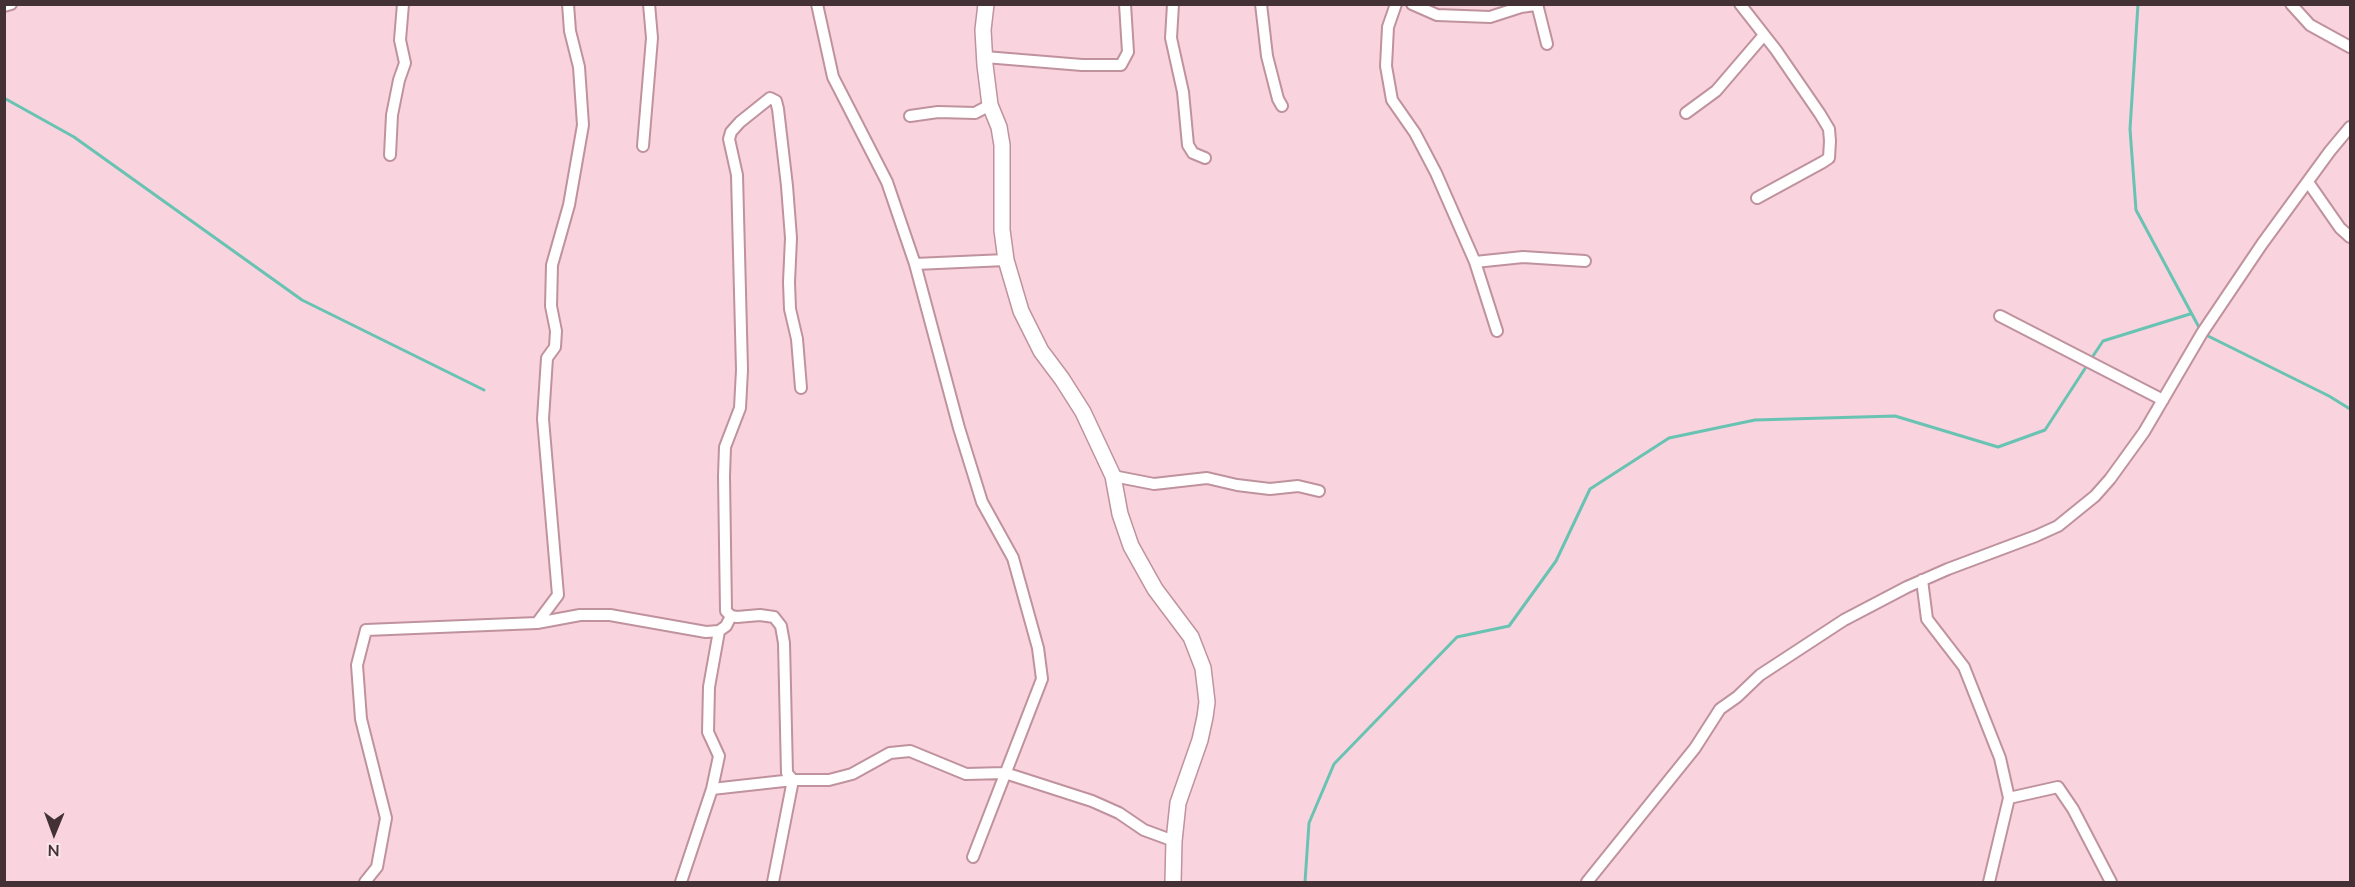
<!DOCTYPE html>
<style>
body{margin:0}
#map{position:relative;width:2355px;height:887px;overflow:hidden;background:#f9d3dd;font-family:Mulish,sans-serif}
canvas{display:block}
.frame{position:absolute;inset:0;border:6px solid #443136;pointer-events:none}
.north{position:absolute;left:24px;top:803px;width:60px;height:60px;-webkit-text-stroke:4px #fae6eb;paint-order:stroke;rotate:181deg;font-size:16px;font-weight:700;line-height:24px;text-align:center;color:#443136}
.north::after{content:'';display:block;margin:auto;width:21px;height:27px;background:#443136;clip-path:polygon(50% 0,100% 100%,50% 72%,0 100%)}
</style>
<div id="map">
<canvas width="2355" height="887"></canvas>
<div class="frame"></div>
<div class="north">N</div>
</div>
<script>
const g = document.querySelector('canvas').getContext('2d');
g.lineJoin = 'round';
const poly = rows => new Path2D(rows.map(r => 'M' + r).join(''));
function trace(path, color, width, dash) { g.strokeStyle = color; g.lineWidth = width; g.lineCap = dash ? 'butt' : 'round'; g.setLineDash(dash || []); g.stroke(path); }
const stream = poly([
 [2138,4,2130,129,2136,210,2201,331],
 [4,98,74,137,302,300,484,390],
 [2206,335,2329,396,2350,409],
 [2091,359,2103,341,2190,314],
 [1305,882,1309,823,1334,764,1457,637,1509,626,1556,561,1590,489,1669,438,1755,420,1895,416,1998,447,2045,430,2088,364]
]);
const street = poly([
 [568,4,570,31,579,67,583,125,569,205,552,265,551,306,556,331,555,347,547,358,543,419,558,595,537,623,580,615,610,615,706,632,719,631,726,626,731,616],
 [817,4,833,77,887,182,915,264,959,428,982,502,1013,558,1038,648,1042,679,973,857],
 [1173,4,1171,38,1183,92,1188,145,1193,153,1205,158],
 [1261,4,1267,56,1278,99,1282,106],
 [1396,4,1388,27,1386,66,1392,100,1415,133,1436,173,1475,262,1497,331],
 [1412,4,1437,15,1490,17,1521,7,1535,5,1538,8,1547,44],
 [1740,4,1776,50,1820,114,1829,129,1830,141,1829,158,1823,162,1757,198],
 [2291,4,2310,25,2350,47],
 [4,6,11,4],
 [985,57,1082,65,1121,65,1128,52,1125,4],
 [1686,113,1716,91,1764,35],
 [910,116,938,112,975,113,990,105],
 [643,146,652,38,649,4],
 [390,155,392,115,399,80,405,63,400,40,403,4],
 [2308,182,2340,228,2350,237],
 [1475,262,1523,257,1585,261],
 [915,264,1006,260],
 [2000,316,2163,400],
 [801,388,797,339,790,309,789,282,791,238,787,186,778,109,776,101,770,98,740,122,731,132,729,139,737,175,742,370,740,408,725,447,724,476,726,611,731,616,737,617,760,615,774,617,781,626,784,643,787,773,793,780,829,780,852,774,890,753,910,751,966,774,1005,773,1092,801,1119,813,1144,830,1174,841],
 [1113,476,1154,484,1207,478,1237,485,1270,489,1298,486,1319,491],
 [1922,580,1927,619,1964,667,2000,758,2009,798,1989,882],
 [712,789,719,756,708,732,709,687,719,631],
 [2009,798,2058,787,2073,809,2111,882],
 [365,882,377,867,386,818,361,719,357,665,366,630,537,623],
 [681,882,712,789,793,780,773,882],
 [1587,882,1695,748,1720,709,1737,697,1760,675,1844,620,1907,587,1948,569,2036,536,2058,526,2095,496,2110,479,2144,432,2202,333,2262,244,2330,151,2350,127]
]);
const secondary = poly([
 [986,4,983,30,985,65,990,105,999,127,1002,145,1002,230,1006,260,1021,311,1041,351,1062,379,1083,412,1113,476,1120,514,1131,546,1155,589,1191,637,1203,668,1207,702,1205,717,1200,740,1178,803,1174,841,1173,882]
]);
trace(stream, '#68c3b3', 3);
trace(street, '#bf929e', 14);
trace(secondary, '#bf929e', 18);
trace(street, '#fff', 10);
trace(secondary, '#fff', 15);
</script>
